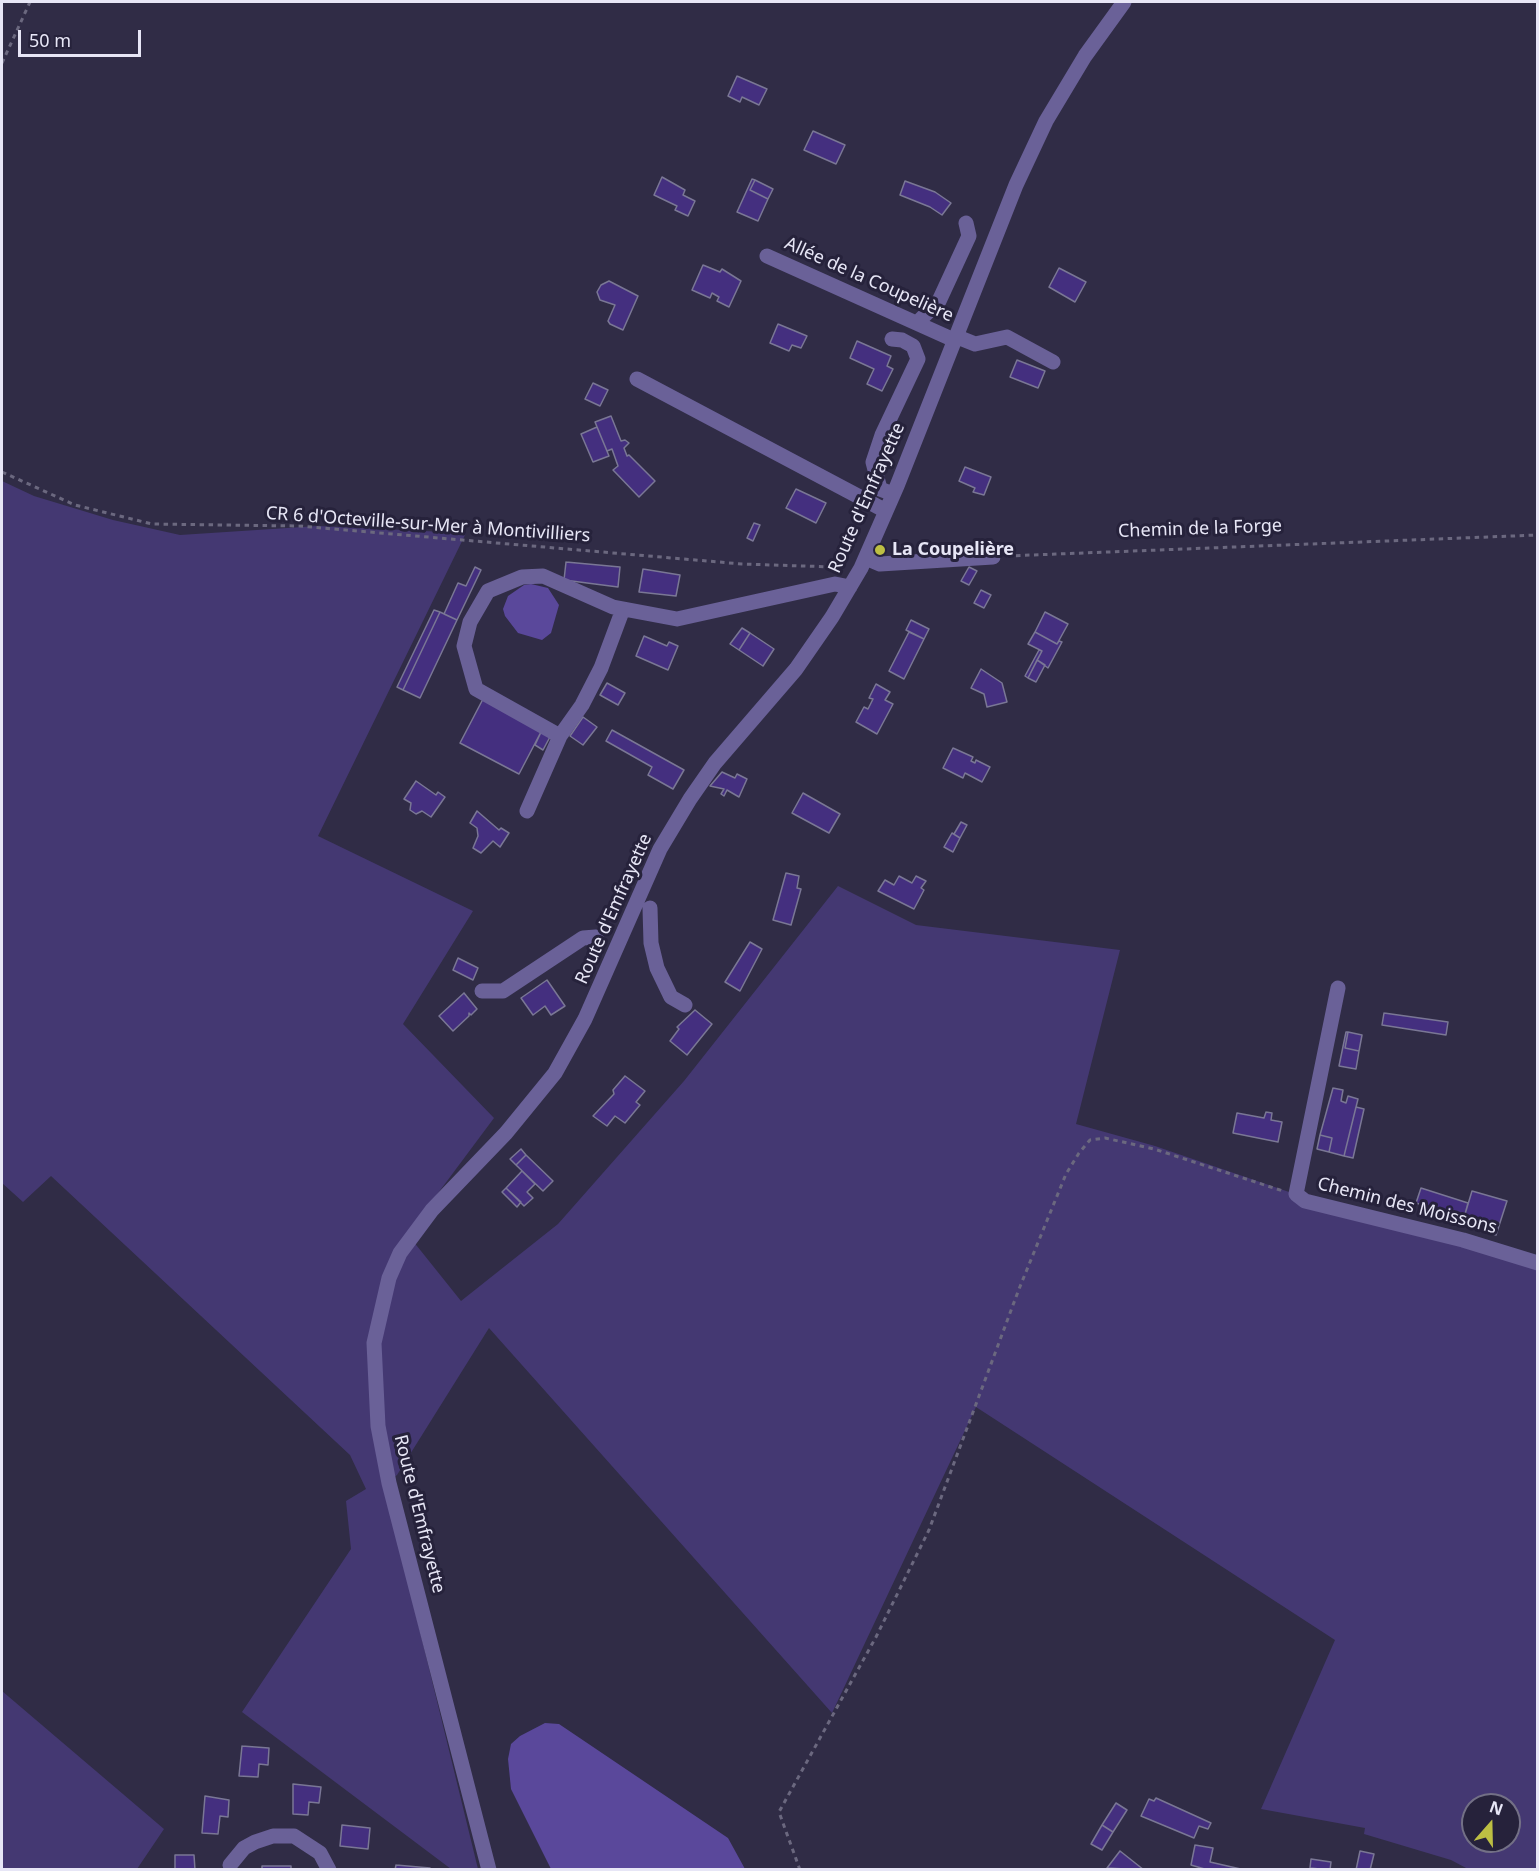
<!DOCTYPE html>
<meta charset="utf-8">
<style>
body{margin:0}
#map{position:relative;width:1539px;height:1871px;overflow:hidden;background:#302c46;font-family:"Noto Sans",sans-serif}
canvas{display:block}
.frame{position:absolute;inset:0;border:3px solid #e7e6f6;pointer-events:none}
.north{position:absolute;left:1461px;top:1793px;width:60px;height:60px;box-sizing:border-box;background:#26223b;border:2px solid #737086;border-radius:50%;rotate:20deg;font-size:16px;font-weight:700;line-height:24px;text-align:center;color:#e7e6f6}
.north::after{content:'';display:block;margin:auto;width:21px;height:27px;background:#bdbf43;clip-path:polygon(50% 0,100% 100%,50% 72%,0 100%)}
.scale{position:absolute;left:18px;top:30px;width:123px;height:27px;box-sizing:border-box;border:3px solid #e7e6f6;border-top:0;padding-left:8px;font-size:18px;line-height:21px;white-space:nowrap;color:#e7e6f6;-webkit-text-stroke:4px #26223b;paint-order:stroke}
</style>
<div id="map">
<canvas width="1539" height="1871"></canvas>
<div class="frame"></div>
<div class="north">N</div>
<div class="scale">50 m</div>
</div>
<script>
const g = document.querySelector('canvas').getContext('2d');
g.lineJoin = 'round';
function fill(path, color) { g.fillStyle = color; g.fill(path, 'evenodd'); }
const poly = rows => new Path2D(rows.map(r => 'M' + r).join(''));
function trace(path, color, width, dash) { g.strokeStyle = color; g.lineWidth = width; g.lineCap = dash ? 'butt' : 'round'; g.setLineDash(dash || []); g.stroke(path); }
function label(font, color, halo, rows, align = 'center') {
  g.font = font + ' "Noto Sans",sans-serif'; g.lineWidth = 6; g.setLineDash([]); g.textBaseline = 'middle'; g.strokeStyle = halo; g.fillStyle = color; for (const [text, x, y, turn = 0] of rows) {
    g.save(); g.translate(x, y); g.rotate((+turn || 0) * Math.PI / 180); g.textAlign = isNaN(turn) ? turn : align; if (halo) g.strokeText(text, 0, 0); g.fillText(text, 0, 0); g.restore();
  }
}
const green = poly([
 [2,481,34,496,113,520,180,535,318,526,466,533,318,836,473,911,403,1024,494,1118,415,1224,409,1236,461,1301,558,1224,684,1081,838,886,916,925,1120,950,1076,1124,1155,1146,1292,1193,1537,1259,1537,1869,1468,1869,1451,1860,1364,1834,1365,1828,1261,1809,1335,1640,976,1407,832,1713,489,1328,397,1475,384,1484,478,1869,451,1869,242,1712,351,1549,346,1501,366,1489,350,1455,51,1176,23,1202,2,1183],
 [1473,1805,1509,1805,1509,1841,1473,1841],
 [2,1691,164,1829,137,1869,2,1869]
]);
const water = poly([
 [531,584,548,588,559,605,551,633,542,640,518,633,505,616,503,609,508,596,524,585],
 [545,1723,559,1724,728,1838,745,1869,551,1869,511,1789,508,1759,511,1744,520,1736]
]);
const building = poly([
 [737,76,767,89,759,105,742,97,740,102,728,96,737,76],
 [813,131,845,145,836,164,804,150,813,131],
 [662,177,685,190,683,195,695,201,688,216,675,210,677,206,654,195,662,177],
 [752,179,755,180,750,190,768,199,758,221,737,212,752,179],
 [755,180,773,189,768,199,750,190,755,180],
 [905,181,935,192,951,203,942,215,930,207,900,195,905,181],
 [703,265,720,272,722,269,741,281,729,307,717,301,719,297,712,293,710,298,692,290,703,265],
 [1059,268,1086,282,1075,302,1049,287,1059,268],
 [609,281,638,296,623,330,610,324,608,321,615,305,600,300,597,292,601,285,609,281],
 [778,324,807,336,801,348,792,345,789,351,770,343,778,324],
 [857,341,891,356,887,366,893,369,882,391,867,384,874,369,850,358,857,341],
 [1017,360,1045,371,1038,388,1010,377,1017,360],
 [593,383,608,390,600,406,585,399,593,383],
 [611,416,621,441,625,440,629,443,624,448,627,456,629,455,655,481,639,497,613,470,618,466,612,449,607,451,595,422,611,416],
 [597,427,609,456,593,462,581,434,597,427],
 [965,467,991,477,984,495,973,492,975,488,959,481,965,467],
 [796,489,826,503,816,523,786,508,796,489],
 [754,523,760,525,753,541,747,538,754,523],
 [566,562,620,567,618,587,564,580,566,562],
 [475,567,481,570,457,620,444,614,458,583,466,586,475,567],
 [969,567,977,571,969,585,961,581,969,567],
 [643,569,680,575,676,596,639,592,643,569],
 [981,590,991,595,984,608,974,603,981,590],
 [434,610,440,612,403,690,397,687,434,610],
 [440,612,457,620,420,698,403,690,440,612],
 [1045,612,1068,624,1057,644,1035,632,1045,612],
 [911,620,929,629,924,639,906,630,911,620],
 [742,628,750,633,739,650,730,644,742,628],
 [909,632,924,639,904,679,889,671,909,632],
 [1035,632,1057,644,1059,641,1062,642,1048,668,1037,660,1042,651,1028,644,1035,632],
 [750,633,774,649,763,666,739,650,750,633],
 [644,636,667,646,669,642,678,646,668,670,636,656,644,636],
 [1039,650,1042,651,1028,678,1025,676,1039,650],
 [1037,660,1045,665,1036,682,1028,678,1037,660],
 [981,669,1002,683,1007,702,987,707,984,694,971,688,981,669],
 [607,683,625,693,618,705,600,695,607,683],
 [876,684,890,692,885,700,893,704,877,734,856,722,864,707,868,709,873,699,869,698,876,684],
 [483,699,542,730,519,774,460,743,483,699],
 [583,717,597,727,583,745,570,736,583,717],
 [542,730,551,735,543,750,535,745,542,730],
 [612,730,684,770,673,789,648,775,652,767,606,741,612,730],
 [953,748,973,757,971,761,975,763,976,760,990,767,982,782,965,773,963,778,943,768,953,748],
 [722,772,735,778,737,774,747,779,739,797,727,790,724,796,721,794,724,789,710,786,722,772],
 [416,781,436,795,438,792,445,797,431,817,422,811,416,814,410,810,411,803,404,799,416,781],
 [803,793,840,814,829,833,792,813,803,793],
 [477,811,499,830,501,828,509,833,500,847,493,841,481,853,473,848,478,836,477,828,470,823,477,811],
 [961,822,967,825,960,838,954,834,961,822],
 [952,833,960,838,953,852,944,847,952,833],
 [786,873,799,876,797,888,801,889,791,925,773,920,786,873],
 [899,876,912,883,916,876,926,881,921,888,924,890,914,909,878,891,885,880,894,885,899,876],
 [750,942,762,949,740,991,725,982,750,942],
 [458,958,478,968,473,980,453,970,458,958],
 [547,980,565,1006,551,1015,545,1006,533,1015,521,998,547,980],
 [464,993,477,1009,471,1015,469,1013,469,1016,453,1031,439,1016,464,993],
 [695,1010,712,1024,687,1055,670,1041,679,1029,677,1027,695,1010],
 [1384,1013,1448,1022,1446,1035,1382,1025,1384,1013],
 [1346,1032,1348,1032,1345,1048,1359,1051,1356,1069,1339,1066,1346,1032],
 [1348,1032,1362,1035,1359,1051,1345,1048,1348,1032],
 [625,1076,645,1091,636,1102,640,1105,625,1123,615,1116,607,1126,593,1116,614,1094,613,1090,625,1076],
 [1333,1088,1343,1090,1341,1101,1346,1103,1348,1096,1358,1099,1344,1156,1329,1152,1332,1138,1320,1135,1333,1088],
 [1356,1107,1364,1109,1353,1158,1344,1156,1356,1107],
 [1266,1112,1272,1113,1271,1120,1282,1122,1278,1142,1233,1133,1237,1113,1264,1118,1266,1112],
 [1320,1135,1332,1138,1329,1152,1317,1149,1320,1135],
 [521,1149,526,1155,516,1165,510,1159,521,1149],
 [526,1155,553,1181,543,1191,516,1165,526,1155],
 [522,1171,535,1184,527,1192,533,1198,524,1206,506,1188,522,1171],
 [506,1188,521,1202,517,1207,502,1192,506,1188],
 [1421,1188,1468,1203,1464,1218,1416,1203,1421,1188],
 [1472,1191,1507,1201,1496,1235,1462,1224,1472,1191],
 [1434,1208,1456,1215,1453,1222,1431,1215,1434,1208],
 [242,1746,269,1748,268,1765,259,1764,258,1777,239,1776,242,1746],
 [293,1784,321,1787,319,1803,309,1802,308,1815,293,1814,293,1784],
 [205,1796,229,1800,228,1817,220,1816,218,1834,202,1833,205,1796],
 [1156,1798,1211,1823,1208,1829,1199,1826,1194,1838,1141,1816,1149,1799,1154,1801,1156,1798],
 [1116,1803,1127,1810,1113,1832,1102,1825,1116,1803],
 [342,1825,370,1828,368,1849,340,1846,342,1825],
 [1102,1825,1113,1832,1102,1850,1091,1844,1102,1825],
 [1195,1845,1213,1848,1210,1862,1245,1870,1208,1870,1191,1865,1195,1845],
 [1120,1851,1144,1870,1107,1868,1120,1851],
 [1360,1851,1374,1854,1370,1870,1356,1870,1360,1851],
 [175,1855,194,1855,195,1870,175,1870,175,1855],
 [1311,1859,1331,1862,1330,1870,1310,1868,1311,1859],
 [396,1865,430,1868,430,1870,395,1870,396,1865],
 [262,1866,291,1866,291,1870,262,1870,262,1866]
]);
const path = poly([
 [2,63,30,2],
 [2,472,75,505,152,524,299,526,742,564,834,567],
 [1007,556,1538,535],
 [800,1870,779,1812,876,1637,929,1530,1019,1289,1066,1174,1079,1153,1090,1140,1105,1138,1154,1149,1283,1191]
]);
const minor = poly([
 [767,256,954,340],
 [917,323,939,301,969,236,966,223],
 [955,336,975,344,1007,337,1053,362],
 [892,339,902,340,913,346,918,359,882,435,873,462,880,489,893,494],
 [637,379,886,511],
 [866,558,880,564,993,557],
 [623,609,601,668,582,705,560,736,476,689,464,646,470,622,488,591,522,577,543,576,613,607,677,619,835,584,850,587],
 [527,811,560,736],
 [650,908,651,943,657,968,671,997,685,1005],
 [1338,988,1296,1194,1305,1201,1463,1240,1538,1263],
 [482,991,503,991,583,938,596,937],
 [230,1865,244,1848,255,1842,273,1836,294,1836,320,1853,329,1870],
 [489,1870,389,1483,378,1426,374,1343,389,1278,400,1253,432,1210,506,1133,555,1073,585,1019,660,849,690,799,715,763,796,669,832,617,861,568,897,486,1016,185,1046,121,1085,56,1124,2]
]);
const markers = [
 [880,550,6,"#bdbf43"]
];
const streetNames = [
 ["Allée de la Coupelière",869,280,24],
 ["Route d'Emfrayette",867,498,-66],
 ["CR 6 d'Octeville-sur-Mer à Montivilliers",428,525,4],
 ["Chemin de la Forge",1200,529,-2],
 ["Route d'Emfrayette",614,909,-66],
 ["Chemin des Moissons",1407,1206,14],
 ["Route d'Emfrayette",419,1514,76]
];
const poiNames = [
 ["La Coupelière",892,550]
];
fill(green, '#443872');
fill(water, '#5a489b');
fill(building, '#442f7f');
trace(building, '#7a7795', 1.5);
trace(path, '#6b687f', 3, [4.5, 4.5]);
trace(minor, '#6a6198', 15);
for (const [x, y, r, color] of markers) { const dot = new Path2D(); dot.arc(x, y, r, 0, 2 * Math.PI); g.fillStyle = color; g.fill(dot); trace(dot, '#26223b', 2); }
label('18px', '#e7e6f6', '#26223b', streetNames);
label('bold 18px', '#e7e6f6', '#26223b', poiNames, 'left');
</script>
